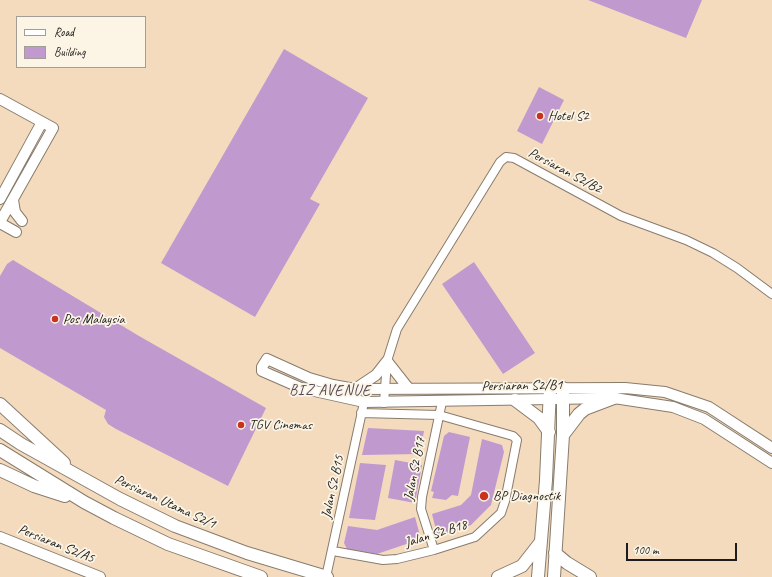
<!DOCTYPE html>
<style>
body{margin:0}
#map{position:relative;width:772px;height:577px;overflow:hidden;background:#f5dbbe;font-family:Caveat,sans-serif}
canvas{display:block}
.legend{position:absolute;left:16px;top:16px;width:130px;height:52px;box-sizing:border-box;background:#fcf5e5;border:1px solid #a29e95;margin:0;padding:5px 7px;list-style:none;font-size:12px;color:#1c1c1c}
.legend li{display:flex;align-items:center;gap:8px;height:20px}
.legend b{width:20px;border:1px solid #a29e95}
.scale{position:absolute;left:626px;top:543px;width:111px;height:18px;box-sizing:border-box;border:2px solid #1c1c1c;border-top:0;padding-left:5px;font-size:12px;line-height:14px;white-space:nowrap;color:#1c1c1c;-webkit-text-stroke:3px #fcf5e5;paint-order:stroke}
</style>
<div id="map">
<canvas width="772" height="577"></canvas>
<ul class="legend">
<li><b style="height:5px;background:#fff"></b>Road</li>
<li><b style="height:11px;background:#c099ce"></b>Building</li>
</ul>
<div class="scale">100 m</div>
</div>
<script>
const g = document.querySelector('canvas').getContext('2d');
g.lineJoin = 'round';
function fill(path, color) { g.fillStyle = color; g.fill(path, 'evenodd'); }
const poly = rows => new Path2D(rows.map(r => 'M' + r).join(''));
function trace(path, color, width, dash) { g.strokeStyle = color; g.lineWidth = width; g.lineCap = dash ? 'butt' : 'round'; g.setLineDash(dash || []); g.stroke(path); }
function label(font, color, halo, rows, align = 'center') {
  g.font = font + ' Caveat,sans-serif'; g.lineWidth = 3.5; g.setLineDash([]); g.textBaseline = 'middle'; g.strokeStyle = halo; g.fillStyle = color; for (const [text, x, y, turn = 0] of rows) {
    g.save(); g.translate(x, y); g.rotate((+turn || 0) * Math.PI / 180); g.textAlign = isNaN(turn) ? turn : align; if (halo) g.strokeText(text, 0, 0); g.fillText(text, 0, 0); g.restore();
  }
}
const building = poly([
 [588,0,702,0,686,38],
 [284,49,368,98,310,199,320,204,255,317,161,263],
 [539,87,564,100,542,144,517,131],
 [13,260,139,336,266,408,228,486,116,429,108,424,104,417,106,410,0,348,0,276,7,264],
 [474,262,535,353,503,374,442,284],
 [368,428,424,431,420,454,362,455],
 [449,432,470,437,458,496,452,495,446,500,432,498,434,492,431,491,444,436],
 [482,439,502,445,504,452,491,505,471,525,441,536,437,534,432,514,461,505,471,495],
 [395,460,422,465,415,503,388,498],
 [360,463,386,465,375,520,349,518],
 [415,517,421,539,377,554,347,549,344,543,348,526,377,530]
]);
const minor = poly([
 [384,403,387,361,397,329,500,162,506,157,514,158,621,216,686,240,713,253,737,268,772,294],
 [434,550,421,509,422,497,442,402],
 [333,551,383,560,397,559,434,550,475,537,501,513,505,501,517,440,513,436,439,415,361,413],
 [326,577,363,407]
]);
const tertiary = poly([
 [0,99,53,128,0,222],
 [0,199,42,122],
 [13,200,15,212,22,221],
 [0,223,16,232],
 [355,389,376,375,387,361,409,389],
 [772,448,709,407,665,392,625,388,355,389,333,385,309,378,267,359,262,367,262,371,301,388,364,402,614,398,673,407,704,419,772,463],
 [0,537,100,577]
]);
const primary = poly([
 [515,400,539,418,549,432],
 [0,404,64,463],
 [0,430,21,444,120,499,175,526,247,553,327,577],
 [563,435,579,414,585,409,614,398],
 [0,450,84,502,114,518,168,544,261,577],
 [0,470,34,486,65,496],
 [555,553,567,563,590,577],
 [498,577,522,566,540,543],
 [538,577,546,480,550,388],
 [554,577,563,435,563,388]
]);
const markers = [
 [540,116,4,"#c8321e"],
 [55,319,4,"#c8321e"],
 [241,425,4,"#c8321e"],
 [484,496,5,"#c8321e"]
];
const poiNames = [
 ["Hotel S2",548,116],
 ["Pos Malaysia",63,319],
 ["TGV Cinemas",249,425],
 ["BP Diagnostik",493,496]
];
const streetNames = [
 ["Persiaran S2/B2",565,171,28],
 ["Persiaran S2/B1",522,386,-1],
 ["Jalan S2 B17",415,469,-79],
 ["Jalan S2 B15",333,487,-78],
 ["Persiaran Utama S2/1",165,502,25],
 ["Jalan S2 B18",436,534,-17],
 ["Persiaran S2/A5",56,544,22]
];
const neighbourhoodNames = [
 ["BIZ AVENUE",330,391]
];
fill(building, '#c099ce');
trace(minor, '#887c6d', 10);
trace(tertiary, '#887c6d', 12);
trace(primary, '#887c6d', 14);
trace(minor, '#fff', 8);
trace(tertiary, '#fff', 10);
trace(primary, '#fff', 12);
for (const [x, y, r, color] of markers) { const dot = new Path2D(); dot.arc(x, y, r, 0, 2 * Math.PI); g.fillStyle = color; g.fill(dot); trace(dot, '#fcf5e5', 1.5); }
label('14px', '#1c1c1c', '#fcf5e5', poiNames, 'left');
label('14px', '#1c1c1c', '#fcf5e5', streetNames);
g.letterSpacing = '1px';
label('15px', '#55485a', '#fcf5e5', neighbourhoodNames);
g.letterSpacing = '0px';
</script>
